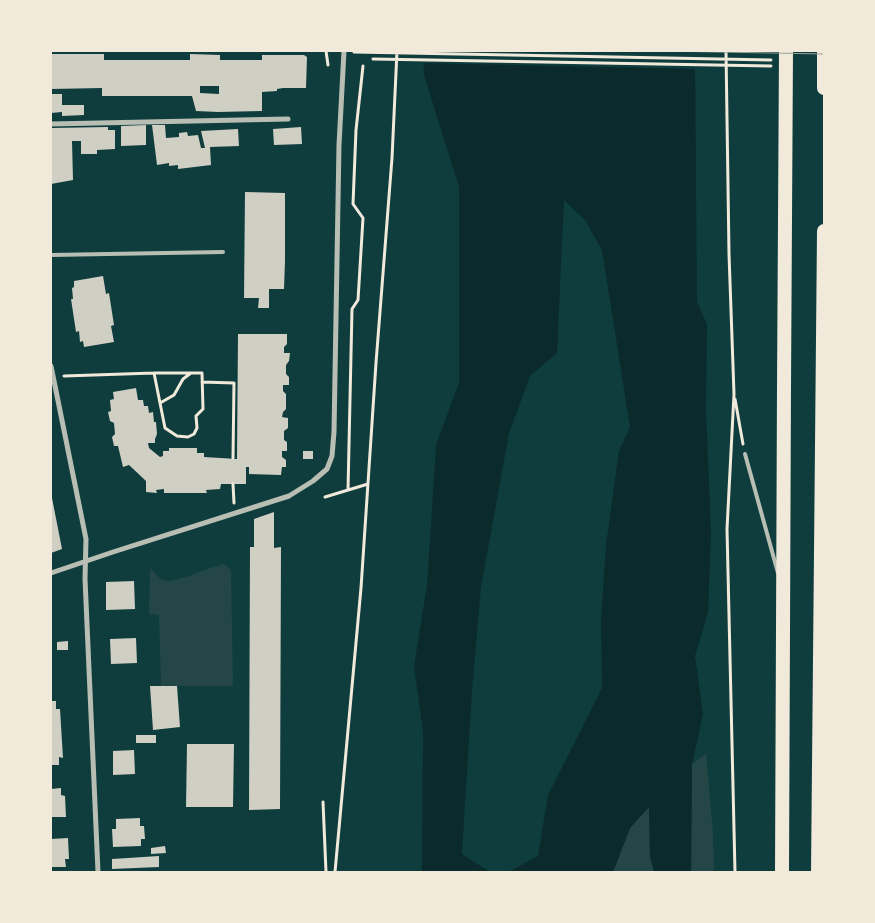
<!DOCTYPE html>
<style>
body{margin:0}
#map{position:relative;width:875px;height:923px;overflow:hidden;background:#0f3d3e;font-family:"Fira Sans Condensed",sans-serif}
canvas{display:block}
.frame{position:absolute;inset:0;border:52px solid #f1e9da;pointer-events:none}
</style>
<div id="map">
<canvas width="875" height="923"></canvas>
<div class="frame"></div>
</div>
<script>
const g = document.querySelector('canvas').getContext('2d');
g.lineJoin = 'round';
function fill(path, color) { g.fillStyle = color; g.fill(path, 'evenodd'); }
const poly = rows => new Path2D(rows.map(r => 'M' + r).join(''));
function trace(path, color, width, dash) { g.strokeStyle = color; g.lineWidth = width; g.lineCap = dash ? 'butt' : 'round'; g.setLineDash(dash || []); g.stroke(path); }
const green = poly([
 [224,564,231,570,233,686,161,686,159,615,149,614,150,568,162,580,170,581,187,577,207,569],
 [706,754,713,833,714,872,691,872,692,764],
 [649,807,650,856,654,872,613,872,630,828]
]);
const water = poly([
 [423,51,695,51,697,302,707,324,706,412,711,533,708,612,695,656,703,714,692,764,691,872,654,872,650,856,649,807,630,828,613,872,508,872,538,856,548,795,602,688,601,618,606,545,619,451,630,427,602,250,585,220,564,200,557,353,530,376,509,433,481,587,472,691,462,854,490,872,422,872,423,732,414,666,427,585,436,445,459,383,459,187,424,75]
]);
const pier = poly([
 [420,51,698,51,698,69,421,63]
]);
const building = poly([
 [51,54,104,54,104,60,190,60,190,54,220,55,220,60,262,60,262,55,304,55,307,57,306,88,283,88,277,89,277,91,262,92,262,111,218,112,196,111,192,96,102,96,102,88,51,89],
 [200,86,219,86,219,94,200,93],
 [51,94,62,94,62,105,84,105,84,115,62,116,62,112,51,113],
 [146,125,146,145,121,146,121,126],
 [152,125,165,125,166,138,179,137,179,133,187,132,188,136,198,135,201,148,205,148,201,131,238,129,239,146,210,147,211,165,178,169,178,165,169,166,169,163,157,165],
 [108,127,108,130,115,130,115,149,97,150,97,154,81,154,81,141,72,141,73,180,51,184,51,128],
 [301,127,302,144,274,145,273,129],
 [245,192,285,193,285,261,284,289,269,289,269,308,258,308,259,298,244,298],
 [103,276,106,294,109,293,114,325,111,326,114,342,84,347,83,341,80,342,79,331,76,332,71,299,73,299,72,288,74,287,74,281],
 [238,334,287,334,287,344,284,347,284,353,290,353,289,361,286,365,286,374,289,377,289,385,283,385,283,391,286,394,286,409,283,412,282,417,288,418,288,428,284,431,284,440,287,442,287,451,282,451,282,457,286,460,286,467,282,467,281,475,249,474,249,467,246,467,246,484,221,484,220,489,206,490,207,493,164,493,164,489,156,490,157,493,146,492,146,481,129,465,123,467,118,446,114,446,112,437,115,434,114,423,110,421,108,412,111,411,110,400,114,399,113,392,136,388,138,400,143,400,144,406,148,406,149,413,153,412,154,422,156,422,157,434,155,439,155,443,148,443,149,448,160,457,163,456,163,451,169,451,169,448,197,448,197,453,204,453,204,457,237,459],
 [303,451,313,451,313,459,303,459],
 [51,498,52,498,62,549,51,553],
 [274,512,274,548,281,547,280,809,249,810,250,547,254,547,254,519],
 [134,581,135,609,106,610,106,582],
 [136,638,137,663,111,664,110,639],
 [68,641,68,650,57,650,57,642],
 [150,686,177,686,180,727,153,730],
 [51,701,56,701,56,709,60,709,63,758,59,757,59,765,51,765],
 [136,735,156,735,156,743,136,743],
 [187,744,234,744,233,807,186,807],
 [134,750,135,774,113,775,113,751],
 [61,788,61,795,65,796,66,817,51,817,51,789],
 [140,818,140,826,144,826,145,839,141,839,141,846,113,847,112,829,116,829,116,819],
 [68,838,69,859,65,859,66,867,51,867,51,839],
 [165,846,166,853,151,854,151,848],
 [159,856,159,867,112,869,112,859]
]);
const path = poly([
 [326,51,328,65],
 [726,51,729,254,734,394,727,529,735,872],
 [354,52,771,60],
 [373,59,771,66],
 [64,376,154,373,202,373,203,409,196,416,197,428,194,434,188,437,177,436,165,428,154,373],
 [202,382,234,383,233,458],
 [735,399,743,444],
 [160,403,174,395,183,379,191,373],
 [233,484,234,503],
 [348,490,352,309,358,300,363,218,353,204,356,130,363,66],
 [325,497,368,484],
 [323,802,326,872],
 [335,872,361,588,376,363,392,158,397,51]
]);
const service = poly([
 [51,255,223,252],
 [745,454,778,573]
]);
const minor = poly([
 [51,124,288,119],
 [51,366,86,539,85,579,98,872],
 [51,573,113,552,289,496,313,481,327,469,332,456,334,432,339,145,344,51]
]);
const motorway = poly([
 [824,51,824,88],
 [782,872,784,387,786,51],
 [818,872,824,231]
]);
const tram = poly([
 [664,51,824,54]
]);
fill(green, '#244646');
fill(water, '#0a2a2b');
fill(pier, '#0f3d3e');
fill(building, '#cfcfc3');
trace(path, '#f1e9da', 3);
trace(service, '#b8beb3', 4);
trace(minor, '#b8beb3', 5);
trace(motorway, '#f1e9da', 14);
trace(tram, '#97a49c', 1);
</script>
